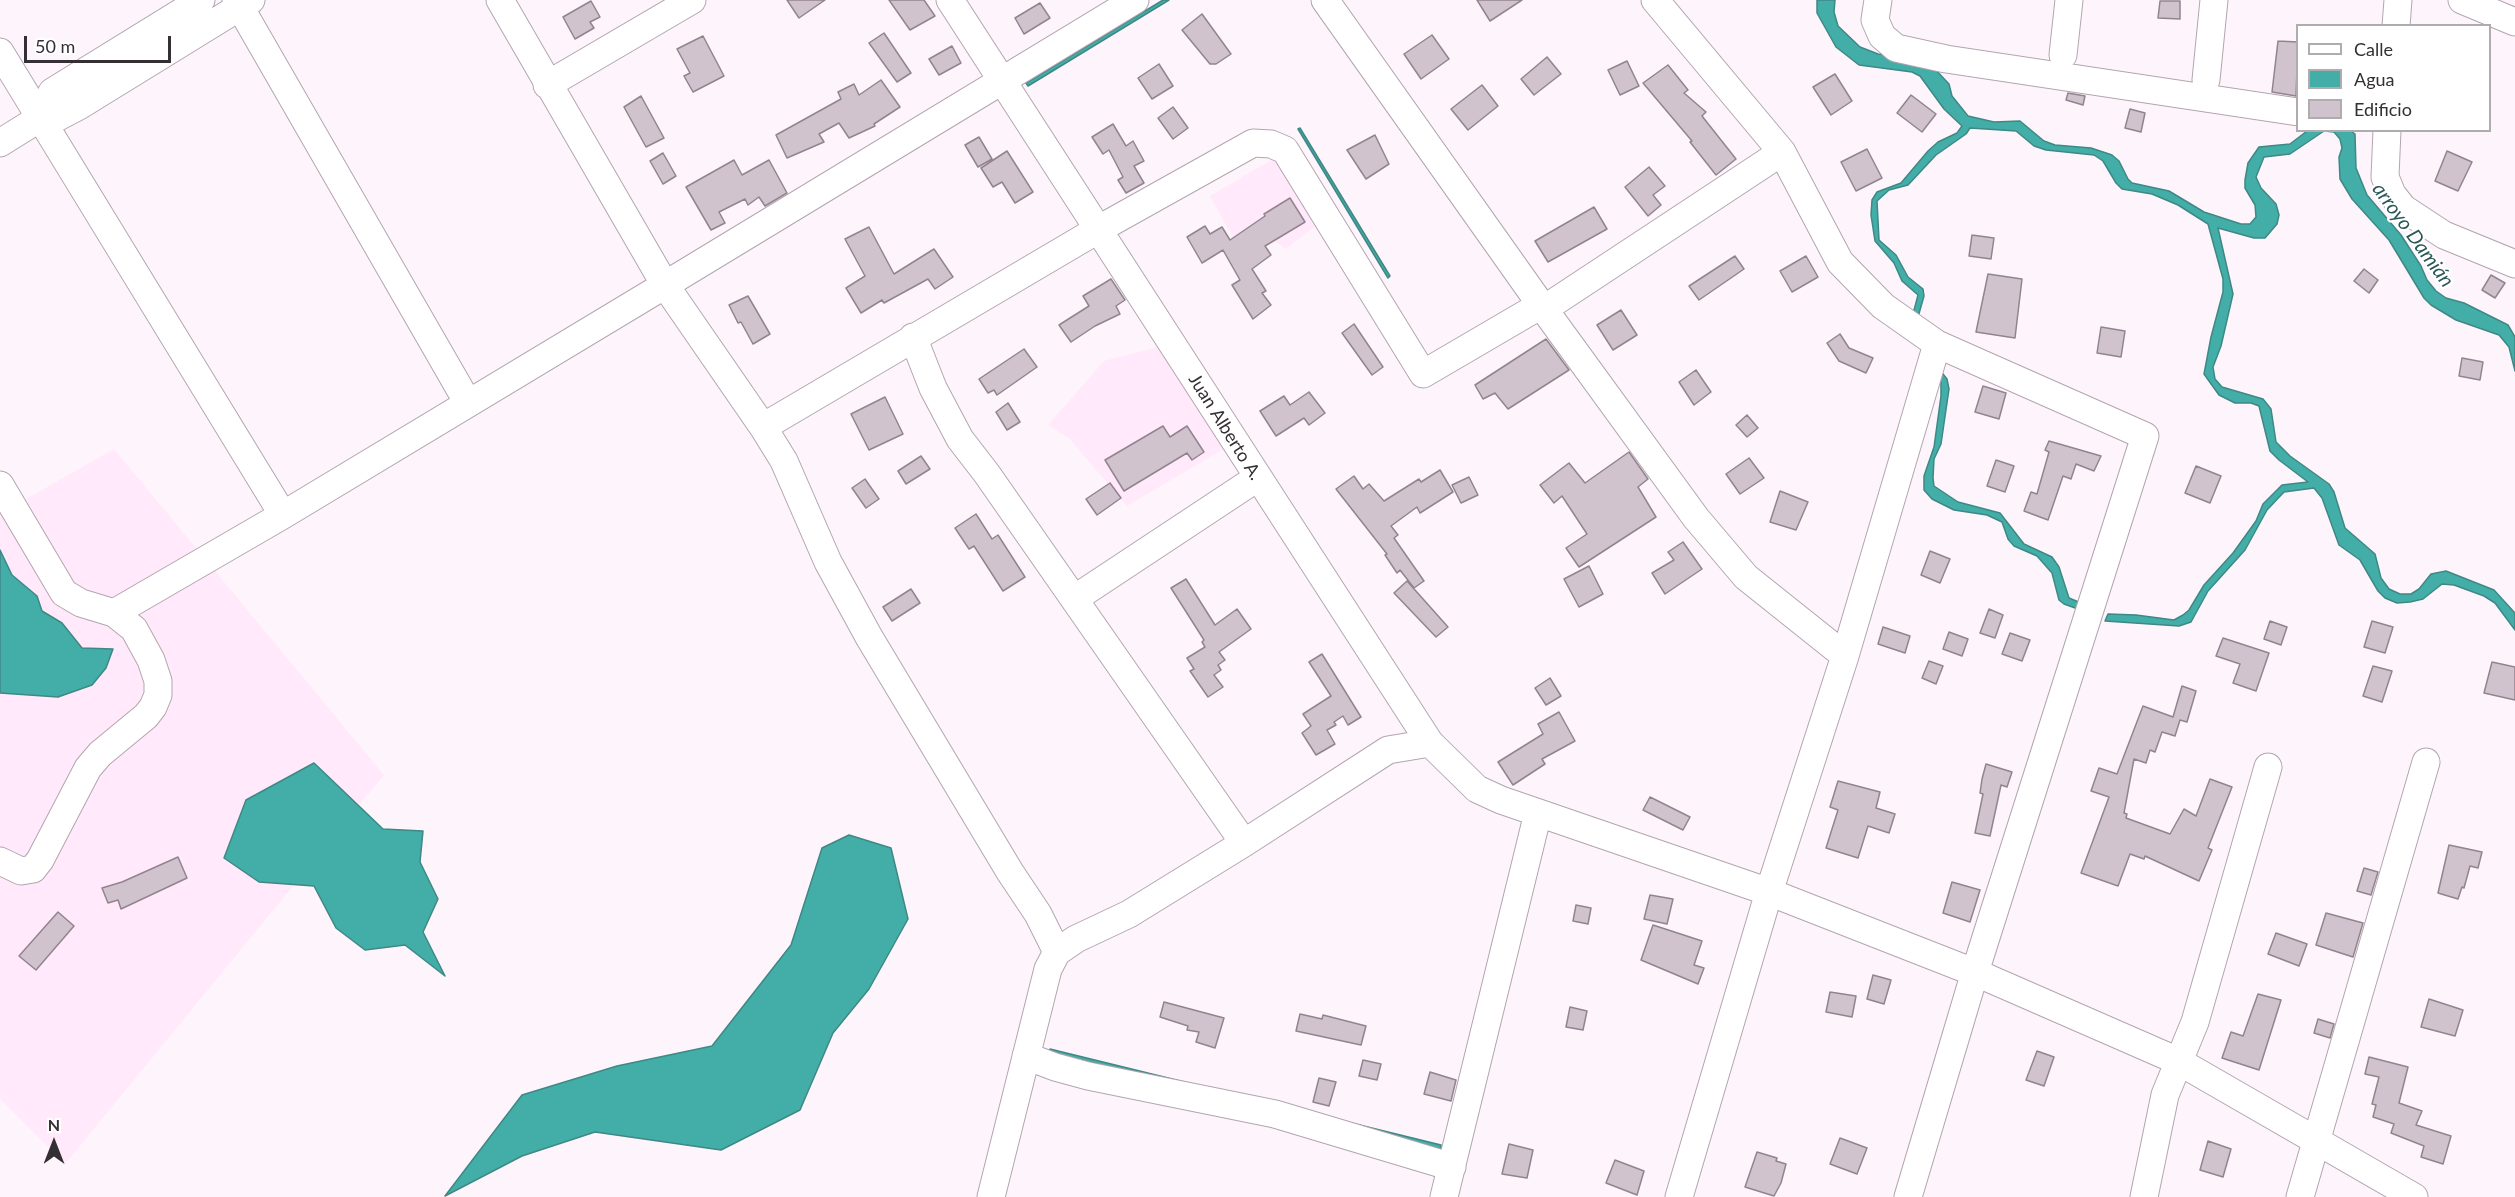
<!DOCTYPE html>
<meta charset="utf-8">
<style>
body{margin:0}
#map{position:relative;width:2515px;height:1197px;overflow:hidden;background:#fef5fc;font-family:Lato,sans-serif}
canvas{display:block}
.legend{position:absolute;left:2296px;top:24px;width:195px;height:108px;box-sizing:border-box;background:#fff;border:2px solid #aeacad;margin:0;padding:8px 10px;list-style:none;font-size:18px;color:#342f33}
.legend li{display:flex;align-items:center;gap:12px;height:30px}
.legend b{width:30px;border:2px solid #aeacad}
.north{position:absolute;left:24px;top:1113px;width:60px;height:60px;-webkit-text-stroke:4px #fff;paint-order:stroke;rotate:0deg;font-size:16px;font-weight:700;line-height:24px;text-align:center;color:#342f33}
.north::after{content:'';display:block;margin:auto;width:21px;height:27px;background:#342f33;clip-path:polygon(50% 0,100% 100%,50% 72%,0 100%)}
.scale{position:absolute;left:24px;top:36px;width:147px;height:27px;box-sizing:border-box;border:3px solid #342f33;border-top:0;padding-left:8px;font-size:18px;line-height:21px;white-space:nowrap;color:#342f33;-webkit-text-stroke:4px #fff;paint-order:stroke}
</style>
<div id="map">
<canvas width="2515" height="1197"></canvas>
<ul class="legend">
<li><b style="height:8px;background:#fff"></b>Calle</li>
<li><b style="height:16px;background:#43aea8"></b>Agua</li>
<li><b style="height:16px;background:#d1c3ce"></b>Edificio</li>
</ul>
<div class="north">N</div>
<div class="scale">50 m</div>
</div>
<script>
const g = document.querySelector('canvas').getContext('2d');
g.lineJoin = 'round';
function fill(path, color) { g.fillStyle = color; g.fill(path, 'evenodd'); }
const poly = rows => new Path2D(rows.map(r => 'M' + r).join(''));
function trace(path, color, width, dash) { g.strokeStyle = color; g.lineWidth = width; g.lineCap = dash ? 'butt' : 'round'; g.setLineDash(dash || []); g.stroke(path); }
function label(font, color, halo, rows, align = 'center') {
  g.font = font + ' Lato,sans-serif'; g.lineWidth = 4.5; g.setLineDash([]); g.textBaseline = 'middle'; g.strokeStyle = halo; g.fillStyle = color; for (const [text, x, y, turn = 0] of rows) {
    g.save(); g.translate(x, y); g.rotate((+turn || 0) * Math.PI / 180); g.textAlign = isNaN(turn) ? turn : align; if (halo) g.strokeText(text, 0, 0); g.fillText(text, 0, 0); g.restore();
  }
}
const built = poly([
 [1278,156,1319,223,1286,249,1274,241,1246,261,1210,196],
 [1169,344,1227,447,1127,506,1069,438,1048,425,1104,361],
 [114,449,384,775,65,1164,0,1099,0,514]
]);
const water = poly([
 [1163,0,1169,0,1028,86,1026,83,1163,0],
 [1817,0,1835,0,1834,12,1838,26,1860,47,1878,54,1898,56,1933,67,1949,84,1952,96,1968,116,1994,122,2020,121,2044,141,2055,145,2091,148,2112,155,2119,161,2128,179,2132,183,2169,191,2204,212,2241,224,2250,224,2256,217,2255,205,2245,188,2245,180,2248,163,2259,147,2290,144,2307,131,2351,131,2355,134,2356,168,2367,195,2401,235,2421,266,2427,280,2436,291,2446,298,2464,303,2508,325,2515,337,2515,371,2509,347,2499,335,2456,320,2431,305,2424,298,2389,240,2352,199,2340,179,2339,157,2342,148,2340,139,2334,132,2324,131,2290,154,2264,157,2256,177,2261,188,2276,204,2279,215,2277,224,2265,238,2254,238,2218,228,2233,294,2221,346,2213,367,2215,379,2222,387,2263,399,2271,409,2276,442,2290,456,2329,484,2334,492,2345,528,2375,554,2381,578,2389,589,2400,594,2411,594,2419,589,2431,574,2446,571,2494,590,2515,613,2515,630,2495,603,2484,596,2454,585,2442,584,2423,599,2410,602,2397,603,2385,598,2378,591,2360,560,2339,545,2322,498,2314,488,2284,492,2267,510,2245,550,2208,591,2191,622,2179,626,2105,621,2108,614,2136,615,2174,620,2183,615,2189,610,2204,585,2233,553,2256,521,2263,504,2282,485,2308,482,2279,460,2270,451,2259,406,2251,403,2235,403,2219,395,2204,374,2211,337,2223,292,2223,279,2208,224,2178,205,2152,194,2122,189,2116,183,2103,161,2094,155,2046,150,2034,146,2016,131,1970,128,1966,134,1936,155,1908,185,1889,190,1877,201,1879,240,1896,255,1908,277,1923,289,1924,296,1918,317,1913,314,1918,295,1902,281,1894,263,1875,241,1871,215,1872,200,1877,192,1901,183,1928,151,1938,142,1957,133,1962,126,1944,109,1920,76,1912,72,1859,65,1836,47,1817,13,1817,0],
 [1300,128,1390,276,1388,278,1298,129,1300,128],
 [1939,369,1947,379,1949,389,1941,444,1934,459,1933,478,1934,486,1958,502,2000,513,2024,544,2052,557,2059,567,2069,598,2081,603,2078,609,2064,604,2059,600,2052,573,2037,556,2014,546,2008,539,2002,522,1987,515,1954,510,1932,499,1924,490,1924,476,1934,447,1941,396,1941,383,1937,373,1939,369],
 [0,550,12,575,37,596,42,611,62,623,82,648,113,649,106,668,92,685,58,697,0,693,0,550],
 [314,763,383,829,423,831,420,862,438,899,423,932,445,976,405,945,365,950,336,928,314,886,259,882,224,858,246,800,314,763],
 [849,835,891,848,908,919,869,989,833,1033,800,1110,721,1150,595,1132,522,1156,445,1196,522,1095,617,1066,712,1046,791,945,822,848,849,835],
 [1050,1049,1441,1145,1441,1149,1049,1052,1050,1049]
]);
const building = poly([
 [787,0,825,0,799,18,787,0],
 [889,0,924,0,935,16,910,30,889,0],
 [1477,0,1522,0,1490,21,1477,0],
 [591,1,600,17,590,22,594,28,575,39,563,17,591,1],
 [2160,1,2180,1,2180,19,2158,18,2160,1],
 [1040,3,1050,18,1024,34,1015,18,1040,3],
 [1202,14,1231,54,1216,64,1210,64,1182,30,1202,14],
 [884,33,911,73,897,82,869,43,884,33],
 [1432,35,1449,59,1421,79,1404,54,1432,35],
 [703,36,724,76,693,92,684,76,690,73,677,49,703,36],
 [2278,41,2298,42,2296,96,2272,92,2278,41],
 [952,46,961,63,939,75,929,59,952,46],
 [1547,57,1561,74,1534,95,1521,79,1547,57],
 [1627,61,1639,86,1620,95,1608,70,1627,61],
 [1159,64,1173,86,1152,99,1138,78,1159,64],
 [1668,65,1688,90,1684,93,1706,112,1702,116,1736,159,1716,175,1690,142,1692,141,1643,83,1668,65],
 [1835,74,1852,101,1831,115,1813,87,1835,74],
 [881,80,900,107,874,124,875,126,849,138,839,123,819,134,824,142,787,158,776,135,841,99,838,92,854,84,859,95,881,80],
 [1482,85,1498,106,1468,130,1451,109,1482,85],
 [2068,93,2085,96,2083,105,2066,100,2068,93],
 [1911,95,1936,114,1922,132,1897,113,1911,95],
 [641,96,664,138,646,147,624,107,641,96],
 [1173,107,1188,128,1173,139,1158,118,1173,107],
 [2130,109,2145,113,2141,132,2125,128,2130,109],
 [1113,124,1126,146,1133,141,1144,161,1134,166,1144,183,1126,193,1118,180,1123,177,1109,150,1103,154,1092,137,1113,124],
 [1375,135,1389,164,1366,179,1347,150,1375,135],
 [979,137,992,159,978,167,965,145,979,137],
 [1867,149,1882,178,1856,191,1841,162,1867,149],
 [1007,151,1033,192,1015,203,1002,182,993,187,981,168,1007,151],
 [2447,151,2472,162,2458,191,2435,181,2447,151],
 [663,153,676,176,663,184,650,161,663,153],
 [734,160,742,175,769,160,787,193,765,206,759,197,748,205,745,199,719,212,725,223,711,230,686,187,734,160],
 [1649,167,1665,186,1653,195,1661,205,1648,216,1625,187,1649,167],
 [1290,198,1305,222,1265,246,1271,255,1252,269,1266,291,1262,293,1271,305,1253,319,1232,285,1240,280,1223,250,1202,263,1187,237,1205,226,1210,234,1222,227,1230,240,1265,216,1264,214,1290,198],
 [1594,207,1607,229,1548,262,1535,241,1594,207],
 [869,227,894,274,934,249,953,277,935,289,928,279,884,303,882,300,861,313,846,288,865,276,845,239,869,227],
 [1972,235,1994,238,1991,259,1969,256,1972,235],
 [1735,256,1744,269,1699,300,1689,286,1735,256],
 [1806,256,1818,277,1792,292,1780,271,1806,256],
 [2364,269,2378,280,2369,293,2354,281,2364,269],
 [1988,274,2022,279,2015,338,1976,332,1988,274],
 [2491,275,2505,283,2495,298,2482,290,2491,275],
 [1111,279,1125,300,1116,306,1120,314,1095,326,1071,342,1059,325,1089,306,1083,296,1111,279],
 [748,296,770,334,753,344,741,322,738,323,729,305,748,296],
 [1621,310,1637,335,1613,350,1597,325,1621,310],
 [1354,324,1383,367,1372,375,1342,333,1354,324],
 [2101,327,2125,331,2121,357,2097,353,2101,327],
 [1840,334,1849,348,1873,358,1866,373,1839,361,1827,343,1840,334],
 [1546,339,1569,370,1508,409,1495,393,1483,399,1475,385,1546,339],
 [1024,349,1037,367,997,395,994,390,988,393,979,379,1024,349],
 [2462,358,2483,362,2480,380,2459,376,2462,358],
 [1696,370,1711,392,1694,405,1679,382,1696,370],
 [1983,386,2006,393,1999,419,1975,412,1983,386],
 [1309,392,1325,413,1309,425,1304,418,1276,436,1260,411,1284,396,1290,405,1309,392],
 [885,397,903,434,869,450,851,414,885,397],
 [1008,403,1020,422,1007,430,996,412,1008,403],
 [1747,415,1758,428,1747,437,1736,425,1747,415],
 [1163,426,1170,437,1187,426,1204,452,1192,460,1187,453,1124,491,1105,460,1163,426],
 [2049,441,2101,456,2094,471,2076,464,2071,479,2063,476,2048,520,2024,511,2031,492,2037,494,2049,452,2045,450,2049,441],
 [1629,452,1648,479,1638,487,1656,517,1579,567,1566,548,1587,534,1562,496,1554,503,1540,485,1569,463,1585,483,1629,452],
 [921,456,930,469,906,484,898,471,921,456],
 [1749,458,1764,478,1740,494,1726,474,1749,458],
 [1996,460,2014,466,2005,492,1987,486,1996,460],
 [2196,466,2221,476,2210,503,2185,493,2196,466],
 [1440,470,1453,492,1420,513,1417,507,1391,526,1398,535,1394,538,1424,581,1414,588,1400,570,1397,573,1385,555,1387,554,1336,489,1354,476,1363,489,1369,484,1384,501,1419,479,1421,482,1440,470],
 [1469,477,1478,495,1461,503,1452,485,1469,477],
 [865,479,879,499,866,508,852,488,865,479],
 [1110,483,1121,498,1097,515,1086,499,1110,483],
 [1780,491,1808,502,1796,530,1770,522,1780,491],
 [976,514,992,539,998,535,1025,577,1003,591,974,546,969,549,955,528,976,514],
 [1683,542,1702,569,1665,594,1652,573,1674,560,1668,552,1683,542],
 [1930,551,1950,559,1940,583,1921,575,1930,551],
 [1589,566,1603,594,1579,607,1564,579,1589,566],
 [1186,579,1215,625,1237,609,1251,629,1219,652,1225,660,1218,665,1221,670,1214,675,1223,687,1208,697,1190,671,1194,669,1187,658,1205,647,1202,642,1204,640,1171,588,1186,579],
 [1407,581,1448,627,1436,637,1394,593,1407,581],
 [911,589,920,603,892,621,883,607,911,589],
 [1989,609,2003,615,1995,638,1980,633,1989,609],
 [2270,621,2287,627,2281,645,2264,639,2270,621],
 [2372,621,2393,627,2385,653,2364,647,2372,621],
 [1883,627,1910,636,1905,653,1878,644,1883,627],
 [1949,632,1968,639,1962,656,1943,649,1949,632],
 [2010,633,2030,640,2022,661,2002,654,2010,633],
 [2223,638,2269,653,2256,691,2233,683,2240,664,2216,656,2223,638],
 [1322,654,1361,717,1348,725,1343,716,1334,722,1336,725,1327,730,1335,744,1316,755,1302,733,1311,726,1303,714,1331,696,1309,662,1322,654],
 [1929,661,1943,666,1936,684,1922,678,1929,661],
 [2492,662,2515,667,2515,700,2484,693,2492,662],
 [2373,666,2392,671,2382,702,2363,696,2373,666],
 [1550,678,1561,696,1546,705,1535,688,1550,678],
 [2182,686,2196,691,2187,722,2180,720,2175,736,2162,732,2155,752,2150,750,2146,763,2134,759,2124,813,2127,814,2126,818,2170,834,2184,809,2196,816,2210,779,2232,787,2208,848,2212,850,2199,881,2145,856,2144,859,2130,854,2118,886,2081,873,2109,797,2091,791,2099,768,2117,774,2143,706,2173,717,2182,686],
 [1559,712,1575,741,1542,759,1545,764,1513,785,1498,762,1543,734,1538,724,1559,712],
 [1986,764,2012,772,2007,787,2001,785,1990,836,1975,833,1983,794,1980,793,1982,779,1986,764],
 [1838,781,1880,792,1876,808,1895,814,1889,833,1868,826,1858,858,1826,848,1838,810,1830,807,1838,781],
 [1650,797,1690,817,1683,830,1643,810,1650,797],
 [2449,845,2482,852,2478,868,2470,866,2464,888,2462,887,2458,899,2438,893,2449,845],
 [178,857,187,878,121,909,118,900,108,903,102,888,122,882,178,857],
 [2364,868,2378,872,2371,895,2357,891,2364,868],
 [1952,882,1980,890,1970,922,1943,913,1952,882],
 [1650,895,1673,899,1667,924,1644,919,1650,895],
 [1576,905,1591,908,1588,924,1573,921,1576,905],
 [58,912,74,926,36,970,19,956,58,912],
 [2326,913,2363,923,2353,957,2316,945,2326,913],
 [1653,925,1702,941,1694,965,1704,968,1698,984,1641,960,1653,925],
 [2276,933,2307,944,2299,966,2268,954,2276,933],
 [1873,975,1891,980,1884,1004,1867,999,1873,975],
 [1830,992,1856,996,1852,1017,1826,1012,1830,992],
 [2258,994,2281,1000,2259,1070,2222,1058,2231,1032,2243,1036,2258,994],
 [2429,999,2463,1010,2455,1036,2421,1027,2429,999],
 [1164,1002,1224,1018,1215,1048,1196,1042,1199,1032,1187,1030,1188,1026,1160,1017,1164,1002],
 [1570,1007,1587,1011,1583,1030,1566,1027,1570,1007],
 [1300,1014,1322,1019,1323,1015,1366,1026,1361,1045,1296,1031,1300,1014],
 [2318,1019,2334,1024,2330,1038,2314,1033,2318,1019],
 [2037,1051,2054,1057,2044,1086,2026,1080,2037,1051],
 [2369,1057,2408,1067,2399,1103,2422,1111,2416,1125,2451,1136,2443,1164,2421,1157,2424,1146,2391,1133,2394,1124,2373,1117,2376,1105,2372,1104,2379,1077,2365,1074,2369,1057],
 [1363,1060,1381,1064,1377,1080,1359,1076,1363,1060],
 [1430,1072,1456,1080,1451,1101,1424,1094,1430,1072],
 [1319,1078,1336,1082,1329,1106,1313,1102,1319,1078],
 [1840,1138,1867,1148,1857,1174,1830,1164,1840,1138],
 [2208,1141,2231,1149,2223,1177,2200,1170,2208,1141],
 [1509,1144,1533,1150,1527,1178,1502,1174,1509,1144],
 [1757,1152,1777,1158,1776,1161,1786,1164,1781,1183,1774,1196,1745,1187,1757,1152],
 [1615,1160,1644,1171,1637,1195,1606,1183,1615,1160]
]);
const minor = poly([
 [236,0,468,403],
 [500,0,665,285,763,427,784,461,828,562,869,637,1010,872,1038,914,1057,952],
 [950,0,1430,743,1477,789,1501,800,1769,892,1981,975,2178,1061,2414,1197],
 [1325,0,1541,305,1696,518,1746,577,1845,656],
 [1655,0,1782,152,1840,262,1883,306,1937,344,2145,436,1975,972,1908,1197],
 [1878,0,1875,20,1882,36,1896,48,1946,59,2298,112],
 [2462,0,2515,22],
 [2396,26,2398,0],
 [0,52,283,515],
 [2063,55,2069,0],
 [2206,80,2214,0],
 [547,85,692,0],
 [40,118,52,92,201,0],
 [2387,130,2385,177,2392,194,2403,208,2444,235,2515,264],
 [0,143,40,118,58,117,79,106,251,0],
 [1544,309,1782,152],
 [913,337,933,388,960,439,987,474,1244,843],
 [763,427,1099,229,1253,143,1271,144,1285,150,1423,374,1541,305],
 [0,485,64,593,81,603,114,613,134,629,151,660,158,681,158,695,153,707,146,716,100,754,88,768,40,860,33,869,21,871,0,861],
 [1074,599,1257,478],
 [114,613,283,515,665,285,1135,0],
 [1026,1056,1055,1067,1088,1076,1275,1114,1452,1167],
 [991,1197,1048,969,1057,952,1076,939,1129,914,1244,843,1388,750,1430,743],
 [1444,1197,1538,813],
 [1679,1197,1769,892,1845,656,1937,344],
 [2144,1197,2165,1095,2195,1022,2268,767],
 [2300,1197,2426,762]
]);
const streetNames = [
 ["Juan Alberto A.",1225,427,58]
];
const waterNames = [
 ["arroyo Damián",2413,235,54]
];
fill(built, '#ffe9fa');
fill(water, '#43aea8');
trace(water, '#3e8885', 1.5);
fill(building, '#d1c3ce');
trace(building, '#92848f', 1.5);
trace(minor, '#b3a5af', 29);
trace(minor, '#fff', 27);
label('18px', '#342f33', '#fff', streetNames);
label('italic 20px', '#2b5956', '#fff', waterNames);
</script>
